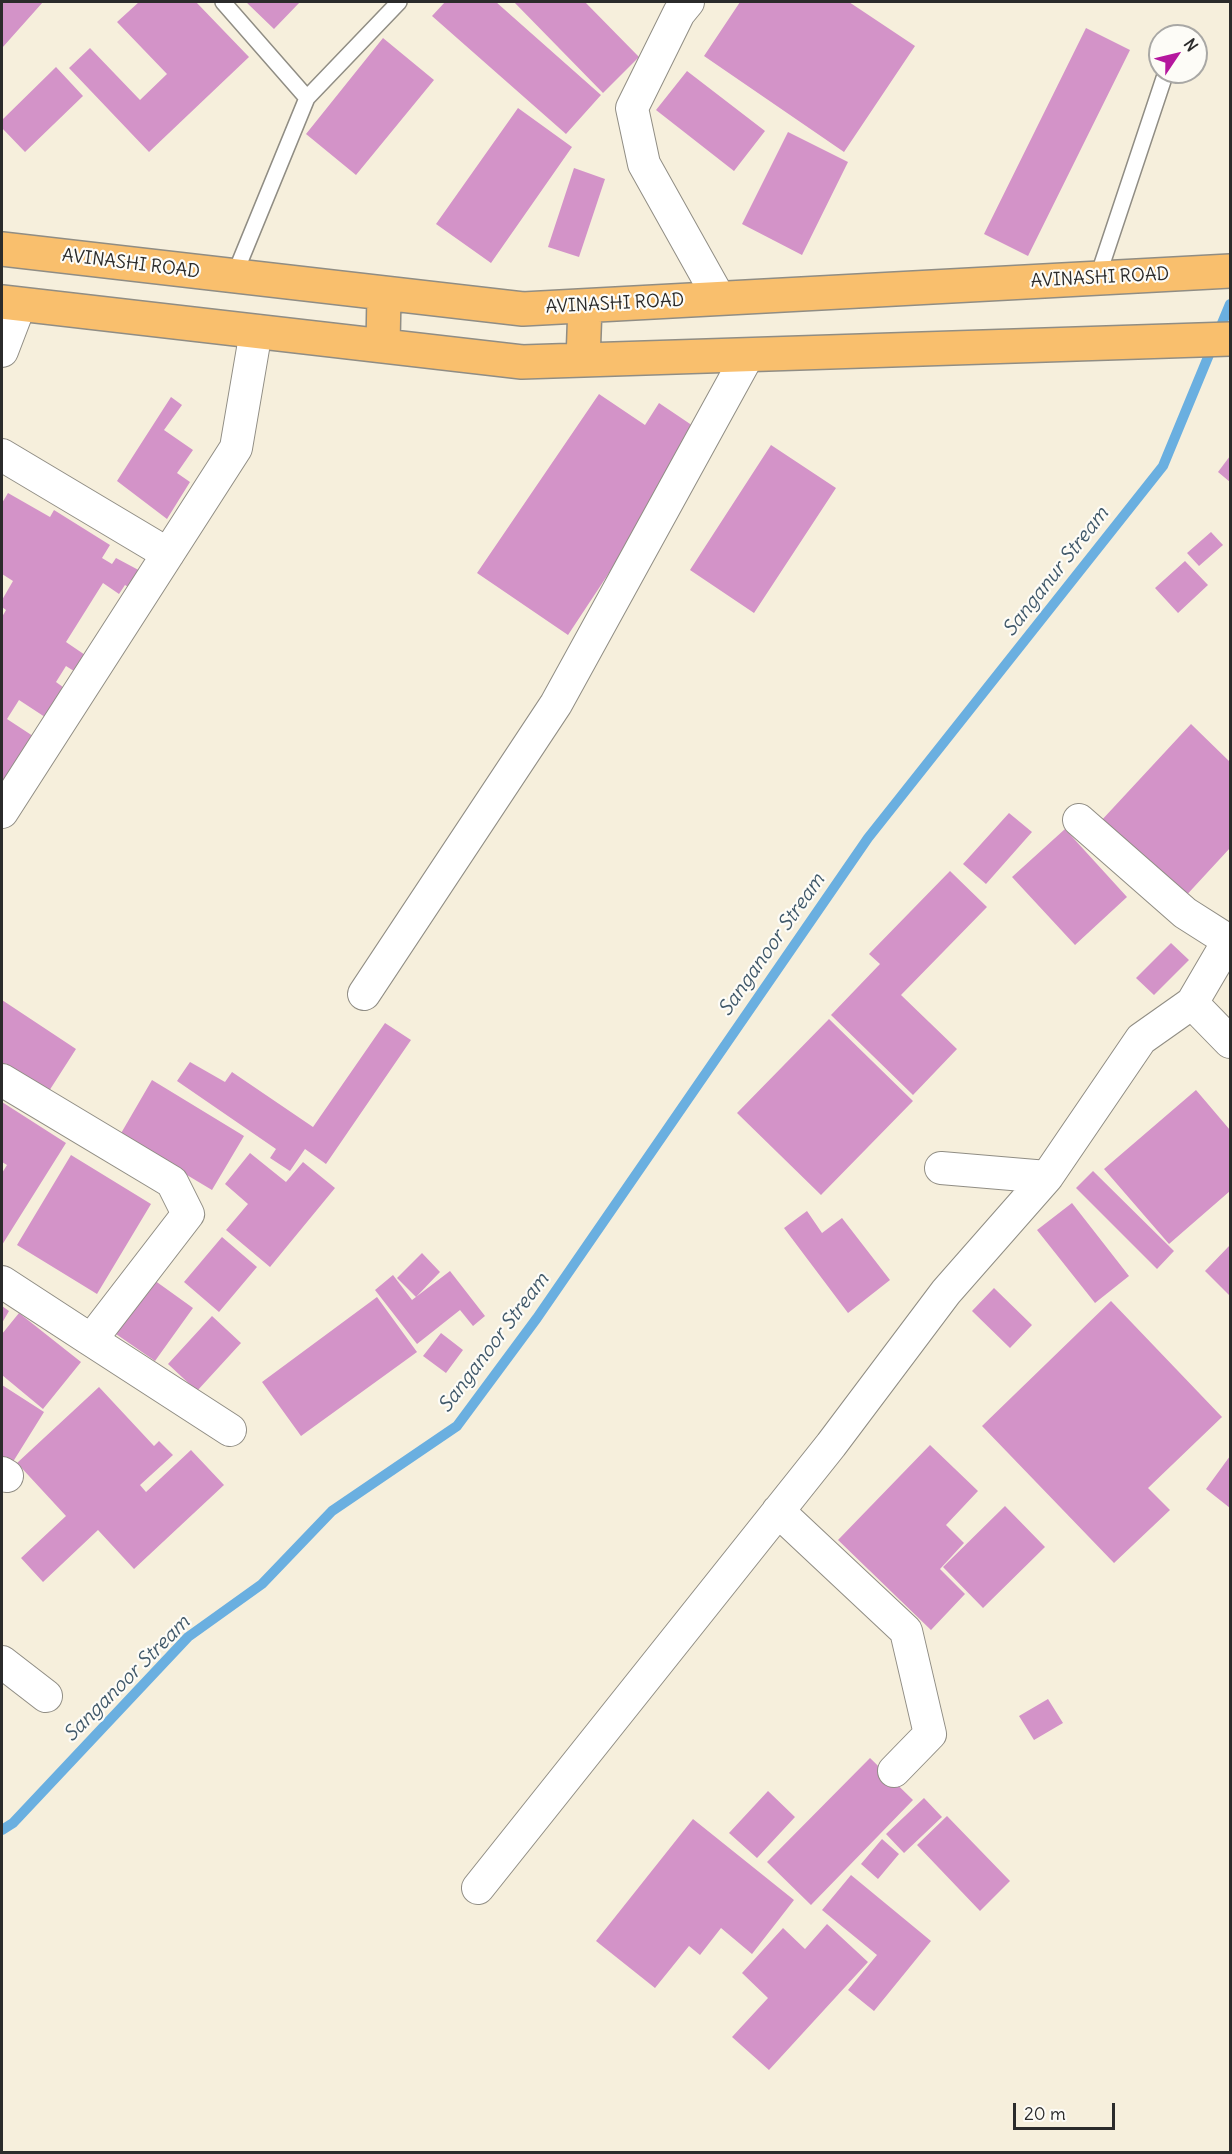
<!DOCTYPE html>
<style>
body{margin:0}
#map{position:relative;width:1232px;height:2154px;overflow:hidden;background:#f6efdc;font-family:Delius,sans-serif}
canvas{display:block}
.frame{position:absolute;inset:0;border:3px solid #2b2b2b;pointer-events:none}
.north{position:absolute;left:1148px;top:24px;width:60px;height:60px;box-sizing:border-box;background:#fdfcf7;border:2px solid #a9a8a5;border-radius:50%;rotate:55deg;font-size:16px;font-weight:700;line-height:24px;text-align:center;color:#2b2b2b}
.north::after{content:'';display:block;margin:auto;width:21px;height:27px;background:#b5179e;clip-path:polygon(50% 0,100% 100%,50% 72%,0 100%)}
.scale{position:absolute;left:1013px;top:2103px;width:102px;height:27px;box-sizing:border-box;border:3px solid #2b2b2b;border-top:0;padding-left:8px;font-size:18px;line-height:21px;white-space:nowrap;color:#2b2b2b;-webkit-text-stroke:4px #fdfcf7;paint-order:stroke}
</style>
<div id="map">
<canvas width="1232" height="2154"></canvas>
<div class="frame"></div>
<div class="north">N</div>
<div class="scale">20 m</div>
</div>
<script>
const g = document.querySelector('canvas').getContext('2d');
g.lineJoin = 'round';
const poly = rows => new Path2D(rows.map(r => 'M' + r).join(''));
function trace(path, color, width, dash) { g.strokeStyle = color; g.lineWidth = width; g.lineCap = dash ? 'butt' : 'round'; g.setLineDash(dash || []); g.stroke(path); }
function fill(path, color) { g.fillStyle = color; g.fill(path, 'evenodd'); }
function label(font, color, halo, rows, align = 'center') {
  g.font = font + ' Delius,sans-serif'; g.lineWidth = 4.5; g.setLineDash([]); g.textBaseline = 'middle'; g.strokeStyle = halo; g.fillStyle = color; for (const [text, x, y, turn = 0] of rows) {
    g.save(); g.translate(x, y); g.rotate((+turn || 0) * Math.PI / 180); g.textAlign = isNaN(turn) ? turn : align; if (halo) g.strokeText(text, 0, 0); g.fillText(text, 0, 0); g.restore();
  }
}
const stream = poly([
 [2,1830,13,1823,188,1637,262,1584,332,1511,457,1426,537,1318,868,838,1163,466,1230,304]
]);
const building = poly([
 [2,2,43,2,2,48],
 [139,2,196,2,249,57,149,152,69,68,90,48,140,100,167,74,117,22],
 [246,2,300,2,274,29],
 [445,2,496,2,601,95,566,134,432,16],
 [514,2,585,2,639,57,603,93],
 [740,2,849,2,915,46,844,152,704,56],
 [1086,28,1130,50,1028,256,984,234],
 [383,38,434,80,356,175,306,134],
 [56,67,83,96,25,152,2,128,2,120],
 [687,71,765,131,734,171,656,110],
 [518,108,572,147,491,263,436,224],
 [788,132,848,162,802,255,742,224],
 [574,168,605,179,579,257,548,247],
 [599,394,645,425,659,403,702,432,568,635,477,573],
 [171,397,182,405,164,430,193,450,177,473,190,482,167,519,117,481],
 [771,445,836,488,754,613,690,570],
 [1230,456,1230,482,1218,472],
 [8,493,50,517,54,510,110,545,102,558,112,564,116,558,146,574,135,591,125,585,119,594,103,583,66,642,88,657,77,673,66,666,56,682,67,690,48,719,19,700,7,719,39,740,2,798,2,617,6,610,2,607,2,600,13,581,2,574,2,503],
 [1211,532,1223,545,1199,566,1187,553],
 [1185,561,1208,585,1178,613,1155,588],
 [1191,724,1230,762,1230,848,1182,900,1100,822],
 [1009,813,1032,832,986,884,963,864],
 [1065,829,1127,897,1075,945,1012,877],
 [950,871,987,907,901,995,957,1049,913,1095,831,1015,880,964,869,954],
 [1171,943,1189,960,1154,995,1136,978],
 [2,1000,76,1049,42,1102,2,1076],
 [829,1019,913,1101,821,1195,737,1113],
 [385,1023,411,1040,326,1164,305,1149,290,1171,270,1158,276,1149,177,1081,190,1062,225,1082,232,1072,313,1127],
 [152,1080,244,1136,212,1190,120,1135],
 [1196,1090,1230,1130,1230,1191,1169,1244,1104,1169],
 [2,1102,66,1143,2,1245,2,1173,7,1165,2,1162],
 [250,1153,286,1182,303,1162,335,1188,270,1267,226,1230,248,1204,225,1184],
 [71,1155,151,1204,97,1294,17,1245],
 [1093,1171,1174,1251,1157,1269,1076,1188],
 [1072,1203,1129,1276,1095,1303,1037,1230],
 [807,1211,822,1233,842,1218,890,1280,848,1313,784,1228],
 [222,1237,257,1267,219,1312,184,1282],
 [1230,1245,1230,1296,1205,1271],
 [422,1253,440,1272,416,1297,397,1278],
 [450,1271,485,1316,473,1326,460,1310,417,1344,375,1290,393,1275,412,1300],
 [154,1280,193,1308,155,1361,116,1334],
 [994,1288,1032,1325,1010,1348,972,1311],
 [377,1297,417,1352,301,1436,262,1382],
 [1111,1301,1222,1417,1148,1488,1170,1510,1114,1563,982,1426],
 [2,1306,9,1311,2,1323],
 [19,1313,81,1362,43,1409,2,1375,2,1334],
 [212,1316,241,1343,197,1391,168,1364],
 [441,1333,463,1350,446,1373,423,1356],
 [2,1385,44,1412,11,1465,2,1459],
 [99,1387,154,1446,159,1441,173,1455,140,1485,146,1492,191,1450,224,1485,134,1569,98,1530,43,1582,21,1558,66,1516,17,1463],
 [930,1445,978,1491,946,1525,964,1543,940,1569,965,1594,931,1630,838,1540],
 [1230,1456,1230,1508,1206,1489],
 [1005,1506,1045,1547,983,1608,943,1567],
 [1048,1699,1063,1723,1034,1740,1019,1716],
 [870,1758,913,1800,811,1905,767,1862],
 [768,1791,795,1817,757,1858,729,1833],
 [924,1798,942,1817,904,1853,886,1834],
 [947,1816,1010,1881,980,1911,917,1845],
 [693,1819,794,1900,752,1954,721,1928,700,1955,689,1946,655,1988,596,1941],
 [882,1839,899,1854,878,1879,861,1864],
 [851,1875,931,1941,874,2011,848,1990,877,1955,822,1910],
 [827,1924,868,1962,769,2070,732,2037,768,1998,742,1973,783,1928,805,1949]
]);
const service = poly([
 [223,2,307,98],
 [234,276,307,98,399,2],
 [1097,279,1166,72]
]);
const minor = poly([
 [688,2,679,13,632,108,644,164,719,298],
 [2,351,20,304],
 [2,455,168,554],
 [2,812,236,448,256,331],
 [1079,820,1185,913,1229,941],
 [364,994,556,704,748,355],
 [1192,1003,1230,1042],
 [2,1080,172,1182,188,1214,91,1340,230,1430],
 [941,1168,1047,1177,1141,1039,1192,1003,1230,938],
 [2,1282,91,1340],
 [2,1473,7,1476],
 [778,1511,906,1631,930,1734,894,1771],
 [2,1662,46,1696],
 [478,1888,831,1445,946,1292,1047,1177]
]);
const primary = poly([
 [2,249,523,309,1230,271],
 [2,302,522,362,1230,339],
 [383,346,384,293],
 [583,360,585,306]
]);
const streetNames = [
 ["AVINASHI ROAD",131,264,7],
 ["AVINASHI ROAD",1100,278,-3],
 ["AVINASHI ROAD",615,304,-3]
];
const waterNames = [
 ["Sanganur Stream",1056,572,-52],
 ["Sanganoor Stream",772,945,-55],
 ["Sanganoor Stream",494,1343,-53],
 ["Sanganoor Stream",127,1679,-45]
];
trace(stream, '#6aafe0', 10);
fill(building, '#d393c8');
trace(service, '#908d84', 18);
trace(minor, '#908d84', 34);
trace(primary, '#908d84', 36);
trace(service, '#fff', 15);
trace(minor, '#fff', 32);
trace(primary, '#f9bf6d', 33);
label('18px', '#2b2b2b', '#fdfcf7', streetNames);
label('italic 20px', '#41596a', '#fdfcf7', waterNames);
</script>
